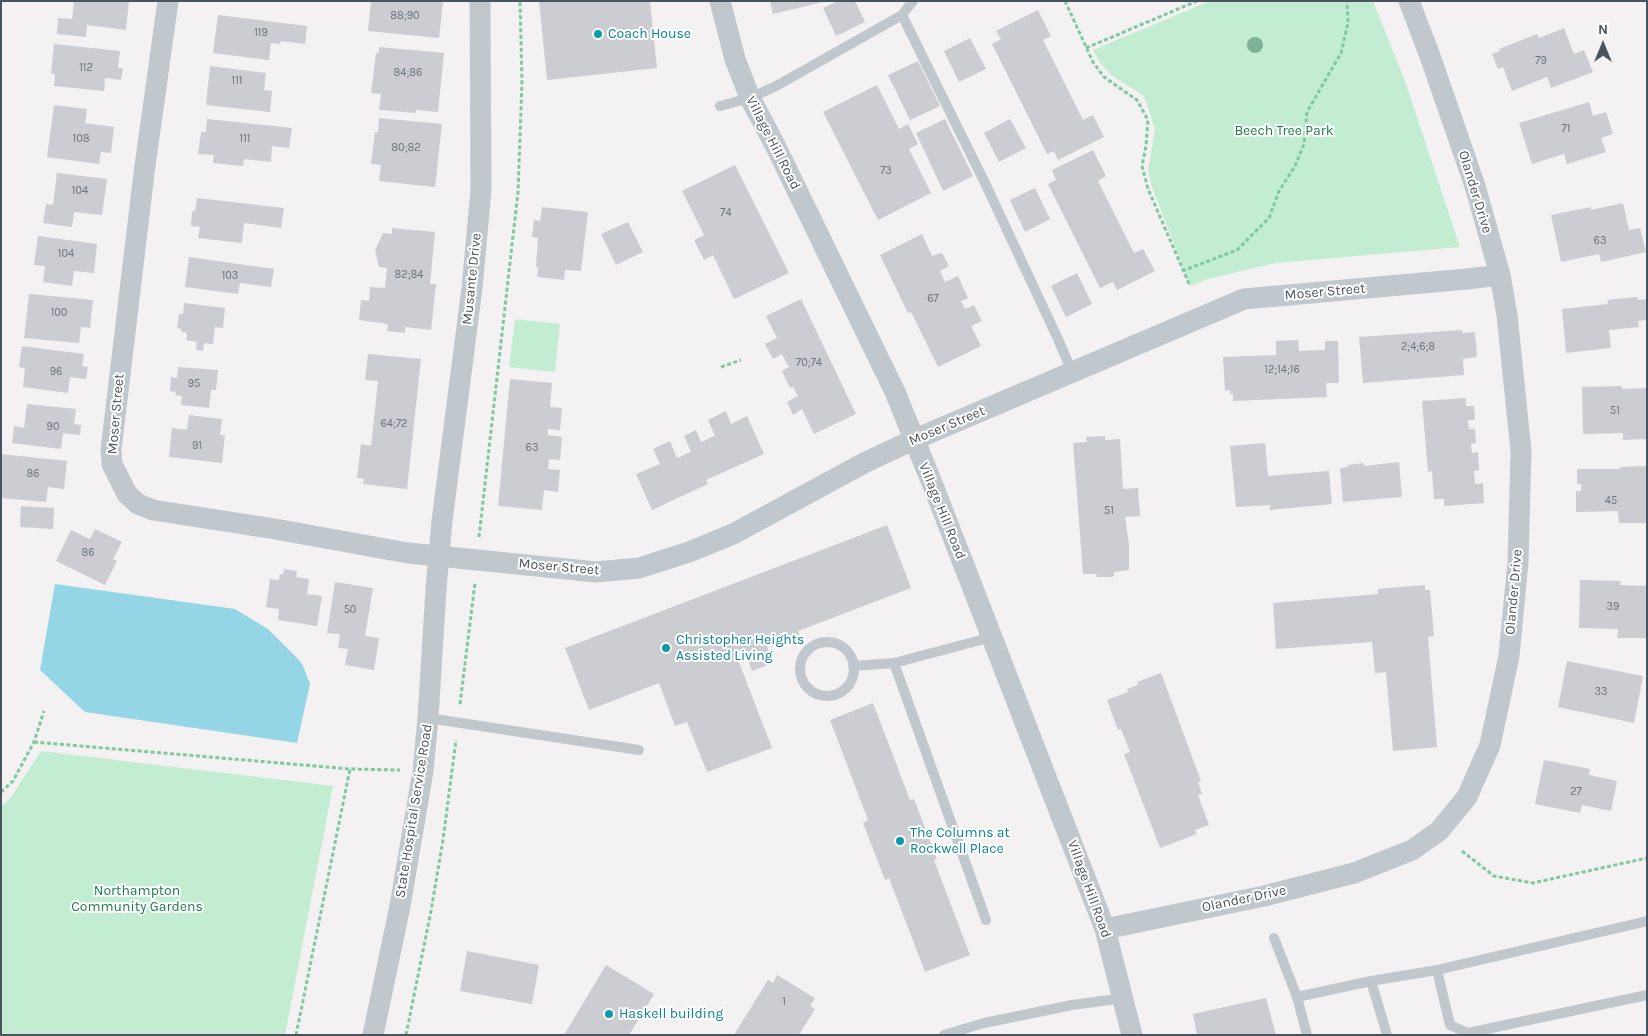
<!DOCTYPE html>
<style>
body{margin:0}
#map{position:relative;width:1648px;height:1036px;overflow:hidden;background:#f3f1f1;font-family:Karla,sans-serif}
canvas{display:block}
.frame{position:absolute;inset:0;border:2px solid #4a545d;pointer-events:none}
.north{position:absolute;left:1578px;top:20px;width:50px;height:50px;-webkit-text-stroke:4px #fff;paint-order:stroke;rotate:0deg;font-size:14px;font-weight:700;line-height:20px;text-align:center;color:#4a545d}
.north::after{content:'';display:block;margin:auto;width:18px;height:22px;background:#4a545d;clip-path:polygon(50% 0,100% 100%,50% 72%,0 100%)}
</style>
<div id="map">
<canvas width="1648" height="1036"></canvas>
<div class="frame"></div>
<div class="north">N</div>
</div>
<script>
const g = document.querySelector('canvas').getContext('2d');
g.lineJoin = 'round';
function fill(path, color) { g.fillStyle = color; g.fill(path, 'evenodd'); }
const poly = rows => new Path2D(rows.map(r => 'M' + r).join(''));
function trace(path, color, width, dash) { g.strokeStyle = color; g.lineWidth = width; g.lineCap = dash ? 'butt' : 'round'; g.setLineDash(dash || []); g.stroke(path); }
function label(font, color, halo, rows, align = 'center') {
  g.font = font + ' Karla,sans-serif'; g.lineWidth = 4; g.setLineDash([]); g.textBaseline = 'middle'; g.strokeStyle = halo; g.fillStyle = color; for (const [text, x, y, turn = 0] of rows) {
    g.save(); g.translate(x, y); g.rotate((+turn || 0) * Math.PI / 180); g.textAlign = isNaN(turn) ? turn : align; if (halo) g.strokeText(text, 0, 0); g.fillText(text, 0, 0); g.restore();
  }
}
const green = poly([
 [1210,1,1373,1,1405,81,1460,247,1276,263,1208,279,1190,286,1152,187,1148,171,1155,129,1144,96,1111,75,1100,63,1093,50],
 [515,319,560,324,555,372,509,367],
 [41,751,333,786,285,1035,1,1035,1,806,9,800]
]);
const water = poly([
 [55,584,235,609,268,629,300,661,303,666,310,684,297,743,85,712,40,670]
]);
const building = poly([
 [74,1,129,1,126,30,87,25,86,37,57,34,58,18,72,19],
 [371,1,443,1,439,38,368,31],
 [539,1,650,1,657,68,547,80],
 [770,1,823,1,823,2,773,14],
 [838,1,855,1,865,22,836,36,823,8],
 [1038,10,1051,36,1043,40,1083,120,1093,115,1104,137,1058,160,1054,151,1047,154,992,44,1001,39,996,31],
 [218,15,307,26,305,44,281,41,280,44,271,43,269,60,213,53],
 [1564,28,1574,54,1584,50,1593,72,1551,88,1547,77,1512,91,1503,67,1498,69,1492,54,1500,51,1499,49,1537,34,1539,38],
 [970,38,986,69,959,82,944,51],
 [54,44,120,51,118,68,123,68,121,80,105,78,104,91,54,86,55,74,51,73],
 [379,47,444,53,438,112,416,110,416,113,379,110,381,94,371,93,376,53,379,53],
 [918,61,940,106,910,120,888,75],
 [210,66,266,73,264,90,272,91,270,112,206,105],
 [877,85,899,129,908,124,918,144,909,149,931,193,878,220,823,112],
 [1589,102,1593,116,1606,112,1613,134,1601,138,1606,152,1567,164,1564,154,1532,164,1519,123],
 [54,105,87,109,85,123,114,127,111,153,101,152,99,164,47,157],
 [379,118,442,124,435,187,379,181,381,165,371,164,375,132,378,132],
 [207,119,292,128,289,148,272,146,271,162,244,159,243,166,213,163,214,155,198,154,201,132,206,132],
 [945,119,973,176,943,191,916,133],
 [1010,119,1026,148,999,162,984,133],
 [1093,150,1106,176,1098,181,1134,253,1143,249,1155,271,1117,290,1113,282,1100,288,1048,184,1056,180,1052,170],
 [735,165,789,273,734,299,713,255,704,260,694,240,704,235,682,191],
 [57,173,107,179,102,215,74,212,72,227,43,223,46,204,53,205],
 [1035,188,1050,219,1025,232,1010,200],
 [197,198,284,208,281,228,244,223,242,243,198,238,200,227,191,226,192,211,195,211],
 [1623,203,1629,230,1640,228,1646,252,1601,262,1599,254,1561,262,1551,215,1591,207,1591,210],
 [542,207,588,212,581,271,565,270,564,280,537,277,538,267,536,267,538,238,532,237,534,220,540,221],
 [628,222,643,252,616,265,601,234],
 [392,228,435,232,430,284,436,284,431,330,405,327,405,333,387,331,388,324,359,320,361,300,369,301,370,287,385,288,387,268,379,267,375,250,383,233,392,234],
 [922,234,932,256,942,253,949,266,940,271,945,282,958,276,968,298,961,301,965,309,974,305,982,321,971,326,981,346,938,367,911,312,908,313,880,255],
 [38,236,97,244,94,273,74,271,72,286,43,282,45,266,34,265],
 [189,257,274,269,271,287,240,283,238,294,185,287],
 [1077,273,1092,304,1066,317,1051,286],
 [29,294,93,300,90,328,81,327,79,343,24,338],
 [1637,297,1638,300,1647,299,1647,320,1638,321,1639,327,1609,330,1611,348,1566,353,1562,309,1608,304,1607,300],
 [801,299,856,414,814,434,802,409,793,415,787,402,798,396,793,387,790,388,782,371,789,367,782,354,773,359,765,344,777,338,766,316],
 [184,303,225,308,223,328,215,327,213,344,204,343,203,351,196,350,197,342,186,340,187,333,181,332,181,329,177,328,179,314,183,314],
 [1462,330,1462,333,1475,332,1477,357,1463,359,1464,375,1363,383,1359,337],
 [1298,340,1299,351,1325,350,1325,341,1338,341,1339,383,1326,383,1327,397,1233,401,1233,394,1230,394,1230,390,1225,391,1223,357,1276,355,1276,341],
 [22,346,84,354,82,366,88,367,86,379,70,377,68,393,23,387,25,368,19,367],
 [368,354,421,359,407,489,363,484,364,479,357,478,361,444,371,446,378,381,365,380],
 [178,367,218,370,216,390,211,390,209,408,181,405,182,396,175,395,176,392,170,391,171,377,177,378],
 [510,379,552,383,550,407,562,408,560,430,548,429,548,435,562,437,560,460,549,459,548,469,560,470,558,492,544,490,542,510,498,506],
 [1622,386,1622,389,1647,388,1647,439,1623,440,1623,433,1583,434,1582,387],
 [1466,398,1466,406,1474,406,1475,420,1468,420,1469,429,1475,429,1476,443,1471,444,1472,453,1478,452,1479,470,1474,471,1475,484,1483,483,1484,503,1444,506,1444,499,1434,499,1432,471,1428,472,1422,401],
 [27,404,76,409,74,424,81,425,80,435,63,433,61,449,12,443,14,426,24,428],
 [726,411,731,424,747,416,764,454,706,480,708,484,652,510,636,474,660,464,653,449,670,441,677,458,691,452,684,436,696,430,701,442,715,436,708,420],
 [189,415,222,419,220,435,225,435,222,463,169,457,172,428,187,430],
 [1105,436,1105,440,1120,439,1123,489,1138,488,1140,516,1125,517,1129,544,1129,570,1114,572,1114,576,1112,577,1097,577,1096,574,1083,574,1073,443,1087,442,1086,437],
 [1265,443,1268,476,1329,471,1332,504,1270,510,1270,505,1236,507,1230,446],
 [1,454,67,461,64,489,48,487,46,502,1,498],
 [1399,462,1402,497,1343,502,1340,468,1348,467,1348,465,1363,463,1364,466],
 [1647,466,1647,523,1619,523,1618,511,1576,512,1576,491,1581,491,1581,484,1577,484,1577,469,1620,469,1620,467],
 [21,506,54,508,53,529,20,527],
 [887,525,911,588,798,631,801,638,779,646,776,639,766,643,773,663,752,671,744,649,735,652,772,748,707,772,687,722,675,726,659,683,589,710,565,648],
 [95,529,122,542,113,559,117,561,105,585,56,561,71,530,90,539],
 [284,569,297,571,296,577,309,579,307,594,322,596,317,626,278,620,279,609,266,607,270,579,279,580,280,574,283,574],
 [1580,580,1621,581,1620,585,1647,586,1647,638,1617,638,1618,629,1579,628],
 [335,582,373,588,365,636,379,638,374,670,345,665,348,649,338,648,340,634,327,633],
 [1425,585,1425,590,1430,590,1434,636,1428,637,1437,747,1393,751,1386,672,1375,673,1372,642,1276,649,1273,603,1378,594,1378,589],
 [1567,661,1643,676,1634,723,1558,707],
 [1161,673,1201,781,1198,782,1202,794,1198,795,1209,825,1195,830,1197,834,1160,848,1124,754,1130,752,1121,729,1118,730,1107,700,1128,692,1127,689,1138,685,1137,682],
 [873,703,910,800,914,799,937,859,934,860,970,955,925,972,889,878,885,880,863,823,868,820,830,720],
 [1544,760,1590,769,1589,775,1617,781,1611,811,1582,805,1580,813,1535,804],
 [467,951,539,965,532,1004,460,991],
 [606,965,654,994,629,1035,564,1035],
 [777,975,815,998,810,1006,815,1009,799,1035,734,1035,768,980,773,983],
 [1266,998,1276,1035,1197,1035,1193,1014]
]);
const path = poly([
 [1065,1,1093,62,1104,77,1137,100,1148,120,1146,146,1142,166,1148,189,1190,286],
 [1086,48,1197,1],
 [1182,271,1237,250,1269,218,1279,191,1295,166,1304,144,1307,112,1341,53,1348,23,1347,1],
 [721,367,741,360],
 [479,537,518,192,522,81,520,1],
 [460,704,475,583],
 [34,742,350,769,400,770],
 [1,792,13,781,34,742,44,711],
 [1462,851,1494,876,1533,883,1647,858],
 [296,1035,350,769],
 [406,1035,431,911,443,840,456,740]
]);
const service = poly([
 [902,15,913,1],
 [720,106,750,98,778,85,902,15,985,183,1058,339,1072,372],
 '800 669a27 27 0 1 1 54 0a27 27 0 1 1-54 0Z',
 [894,663,986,920],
 [853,666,894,663,992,637],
 [428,718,639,750],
 [1274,938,1297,997,1307,1035],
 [1437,970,1450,1025,1468,1033,1647,995],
 [1371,981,1437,970,1647,921],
 [1297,997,1371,981,1387,1035],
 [944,1035,984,1023,1072,1005,1124,998]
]);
const minor = poly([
 [168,1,144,173,111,450,112,464,127,494,138,504,153,510,275,529,408,553,596,572,639,568,689,552,733,534,866,462,913,440,1244,299,1467,279,1500,275],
 [720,1,735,59,750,98,775,145,895,392,934,488,1105,929,1132,1035],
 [1105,929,1264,896,1354,873,1412,850,1439,831,1467,797,1490,745,1509,656,1518,562,1521,451,1507,315,1500,275,1475,186,1430,56,1409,1],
 [373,1035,400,906,423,771,428,718,436,589,442,521,472,288,481,190,480,1]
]);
const trees = [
 [1255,45]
];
const markers = [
 [598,34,5,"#0f9aa8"],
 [666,648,5,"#0f9aa8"],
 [900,841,5,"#0f9aa8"],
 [609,1014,5,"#0f9aa8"]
];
const numberNames = [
 ["88;90",405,16],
 ["119",261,33],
 ["79",1541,61],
 ["112",86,68],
 ["84;86",408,73],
 ["111",237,81],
 ["71",1566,129],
 ["108",81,139],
 ["111",245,139],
 ["80;82",406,148],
 ["73",886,171],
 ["104",80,191],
 ["74",726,213],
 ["63",1600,241],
 ["104",66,254],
 ["82;84",409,275],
 ["103",230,276],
 ["67",933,299],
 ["100",59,313],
 ["2;4;6;8",1418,347],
 ["70;74",809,363],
 ["12;14;16",1282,370],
 ["96",56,372],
 ["95",194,384],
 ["51",1615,411],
 ["64;72",394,424],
 ["90",53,427],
 ["91",197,446],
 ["63",532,448],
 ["86",33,474],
 ["45",1611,501],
 ["51",1109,511],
 ["86",88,553],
 ["39",1613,607],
 ["50",350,610],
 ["33",1601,692],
 ["27",1576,792],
 ["1",784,1002]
];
const cultureNames = [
 ["Coach House",608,34],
 ["Christopher Heights",676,640],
 ["Assisted Living",676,656],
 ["The Columns at",910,833],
 ["Rockwell Place",910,849],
 ["Haskell building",619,1014]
];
const parkNames = [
 ["Beech Tree Park",1284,131],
 ["Northampton",137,891],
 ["Community Gardens",137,907]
];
const streetNames = [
 ["Village Hill Road",773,143,63],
 ["Olander Drive",1475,192,73],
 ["Musante Drive",472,279,-84],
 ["Moser Street",1325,292,-5],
 ["Moser Street",116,414,-85],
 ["Moser Street",947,426,-23],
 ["Village Hill Road",942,511,68],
 ["Moser Street",559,567,5],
 ["Olander Drive",1514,592,-85],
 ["State Hospital Service Road",414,811,-81],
 ["Village Hill Road",1089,889,70],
 ["Olander Drive",1244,899,-12]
];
fill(green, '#c3edd3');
fill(water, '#94d5e6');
fill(building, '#cbcdd3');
trace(path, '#7ec9a3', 3, [4, 2.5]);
trace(service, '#c0c8ce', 10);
trace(minor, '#c0c8ce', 21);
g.fillStyle = '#7eb096';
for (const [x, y] of trees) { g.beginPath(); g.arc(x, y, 8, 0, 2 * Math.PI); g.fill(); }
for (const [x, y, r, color] of markers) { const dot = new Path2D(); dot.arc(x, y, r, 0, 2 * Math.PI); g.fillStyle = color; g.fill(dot); trace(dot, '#fff', 2); }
label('11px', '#6a727a', null, numberNames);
label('14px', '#0d838f', '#fff', cultureNames, 'left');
label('14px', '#1e7b4c', '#fff', parkNames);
label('14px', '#4a545d', '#fff', streetNames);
</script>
